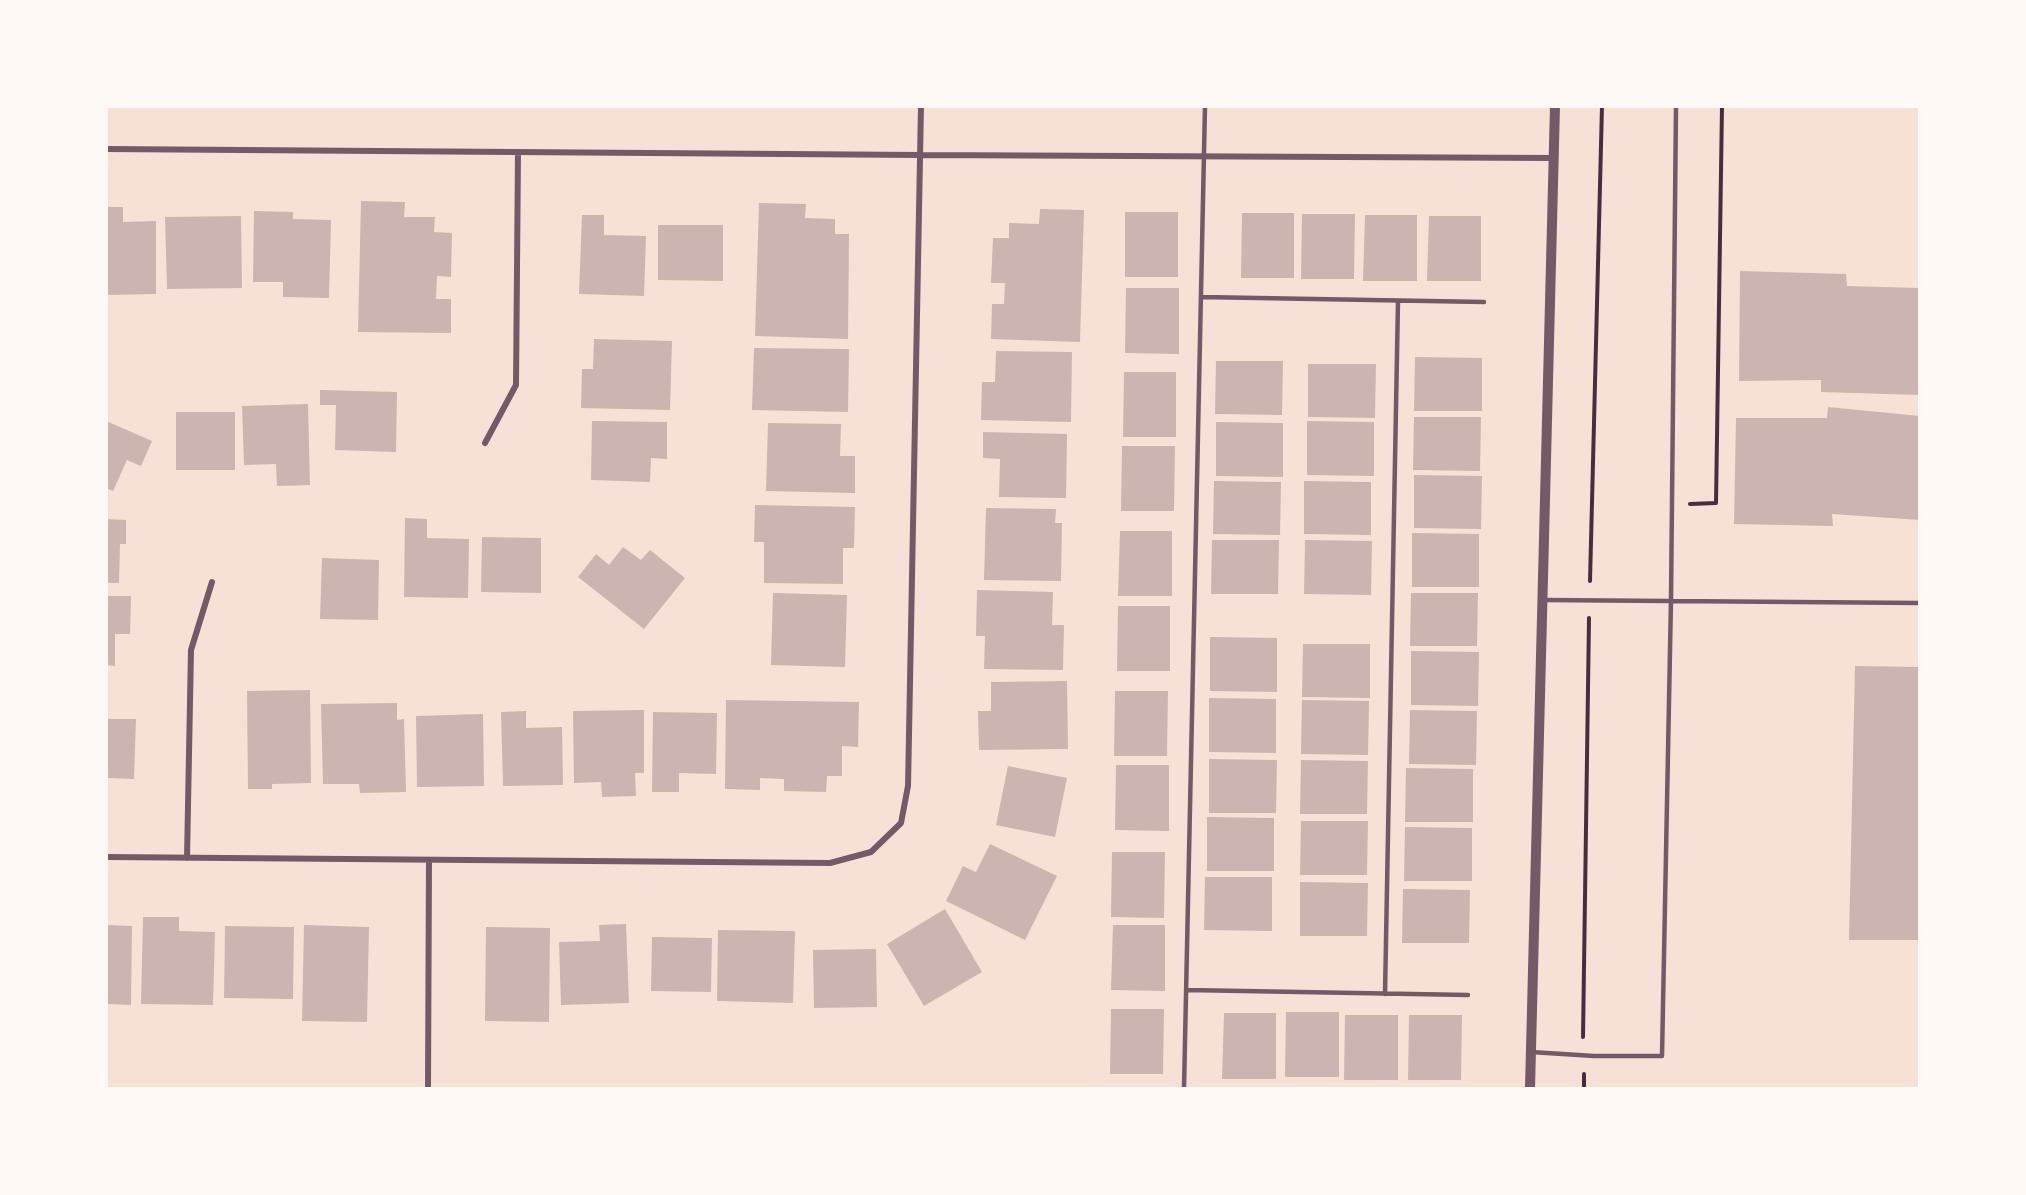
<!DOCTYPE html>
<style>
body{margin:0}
#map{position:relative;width:2026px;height:1195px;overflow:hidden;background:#f7e1d7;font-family:Roboto,sans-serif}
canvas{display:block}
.frame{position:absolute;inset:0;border:108px solid #fffaf5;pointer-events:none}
</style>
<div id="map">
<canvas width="2026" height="1195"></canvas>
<div class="frame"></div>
</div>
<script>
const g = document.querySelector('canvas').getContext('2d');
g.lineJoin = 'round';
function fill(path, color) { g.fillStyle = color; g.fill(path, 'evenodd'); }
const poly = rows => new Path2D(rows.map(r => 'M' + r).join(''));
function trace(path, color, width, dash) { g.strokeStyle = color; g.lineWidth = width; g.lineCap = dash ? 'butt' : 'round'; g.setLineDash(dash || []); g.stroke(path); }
const building = poly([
 [361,201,405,202,404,217,435,217,434,232,452,233,451,277,437,276,436,299,451,299,451,333,358,332],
 [759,203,806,204,805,218,835,219,835,234,849,234,848,339,755,336],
 [106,207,123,207,123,222,156,221,156,294,106,295],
 [1040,209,1084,210,1080,342,991,339,992,304,1004,304,1005,283,991,283,993,238,1009,238,1009,223,1039,224],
 [254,211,293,212,293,219,331,220,329,298,283,297,283,282,253,282],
 [1125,212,1178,212,1178,277,1125,277],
 [1242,213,1294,213,1294,278,1241,278],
 [1302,214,1355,214,1354,279,1301,279],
 [582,215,604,215,604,235,646,236,644,296,579,294],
 [1365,215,1417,215,1417,281,1363,281],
 [241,216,242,288,167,289,165,217],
 [1429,216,1481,216,1481,281,1427,281],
 [658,225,723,225,723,281,658,280],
 [1740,271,1846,274,1847,286,1920,288,1920,395,1821,392,1821,380,1739,381],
 [1126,288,1179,288,1179,354,1125,353],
 [594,339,672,341,670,410,581,408,582,369,593,369],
 [754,348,849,349,848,412,752,410],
 [996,351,1072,352,1071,422,981,420,982,382,995,382],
 [1415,357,1482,358,1482,411,1414,411],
 [1216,361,1283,361,1282,415,1215,414],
 [1308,364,1376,364,1375,418,1308,417],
 [1124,372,1176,372,1176,437,1123,437],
 [320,390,397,392,396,452,335,450,336,405,320,405],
 [308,404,310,485,277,486,276,464,244,465,242,406],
 [1828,407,1920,416,1920,520,1832,514,1833,526,1734,524,1736,418,1827,418],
 [176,412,235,412,235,470,176,470],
 [1414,417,1481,417,1480,471,1413,470],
 [106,421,152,441,141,466,127,460,113,491,106,488],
 [592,421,667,422,667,459,651,458,650,482,591,480],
 [1307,421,1374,422,1374,476,1307,475],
 [1216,422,1283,423,1283,477,1216,476],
 [768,423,841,424,840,456,855,456,855,493,766,491],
 [983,432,1067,434,1066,498,999,497,1000,459,983,458],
 [1122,446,1175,446,1174,511,1121,511],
 [1414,475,1482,476,1481,529,1414,528],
 [1214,481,1281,482,1280,535,1213,534],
 [1304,481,1371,482,1371,535,1304,534],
 [755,505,855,507,854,548,843,548,843,584,764,583,764,542,754,542],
 [986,508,1056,509,1055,523,1062,523,1061,581,984,580],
 [405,518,427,519,427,538,469,539,468,598,404,597],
 [106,519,126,520,126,544,120,544,119,583,106,583],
 [1120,531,1172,531,1172,596,1118,596],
 [1412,533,1479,534,1479,587,1412,587],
 [482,537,541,538,541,593,481,592],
 [1212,540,1279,540,1278,594,1211,594],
 [1305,540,1372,541,1371,595,1304,594],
 [623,547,641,560,650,550,685,578,644,629,578,577,596,554,609,565],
 [322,558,379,560,378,620,320,619],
 [977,590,1053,592,1052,625,1064,625,1063,670,984,669,985,636,976,636],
 [773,593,847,595,845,667,771,665],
 [1411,593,1478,593,1477,646,1410,646],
 [106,596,131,596,130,634,115,634,115,666,106,665],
 [1118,606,1170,606,1170,671,1117,671],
 [1210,637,1277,638,1277,692,1210,691],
 [1303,644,1370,644,1370,698,1302,697],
 [1411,651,1479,652,1478,706,1411,705],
 [1855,666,1920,667,1920,940,1849,940],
 [1067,681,1068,749,979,750,978,711,991,711,991,682],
 [310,690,311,783,272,784,272,789,248,789,247,691],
 [1115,691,1168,691,1167,756,1114,756],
 [1209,698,1276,699,1276,753,1209,752],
 [726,700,859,702,858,747,842,746,842,776,827,776,826,792,784,791,784,779,760,778,760,790,725,789],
 [1302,700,1369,701,1368,755,1301,754],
 [397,703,397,720,404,719,406,792,360,793,359,784,323,784,321,704],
 [644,710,644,773,635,773,636,796,602,797,601,782,574,783,573,711],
 [1410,710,1477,711,1476,765,1409,764],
 [526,711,526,728,562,727,563,785,503,786,501,712],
 [653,712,717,713,716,774,679,773,679,792,652,792],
 [483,714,484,786,417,787,416,716],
 [106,719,136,719,134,779,106,778],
 [1209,759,1277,760,1276,813,1209,813],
 [1301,760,1368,761,1367,814,1300,814],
 [1116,765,1169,765,1169,831,1115,830],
 [1008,766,1067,778,1055,837,996,825],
 [1406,768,1473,769,1473,822,1405,822],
 [1207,817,1274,818,1274,871,1207,871],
 [1301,821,1368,821,1367,875,1300,875],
 [1405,827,1472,828,1472,881,1404,881],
 [990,844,1057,876,1025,940,946,901,963,866,976,872],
 [1112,852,1165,852,1164,918,1111,917],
 [1205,877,1272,877,1272,931,1204,930],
 [1300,882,1368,883,1367,936,1300,936],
 [1403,889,1470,890,1469,943,1402,943],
 [945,909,982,972,924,1006,887,944],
 [143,917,179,917,179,931,215,932,213,1005,141,1004],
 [626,924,629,1003,561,1005,559,942,600,941,599,925],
 [106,925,132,926,131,1005,106,1004],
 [304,925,369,927,367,1022,302,1021],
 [1113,925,1165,925,1165,991,1111,990],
 [225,926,294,927,293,999,224,998],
 [486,927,550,928,549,1022,485,1021],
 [718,930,795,931,793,1003,717,1001],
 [652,937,712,938,711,992,651,991],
 [876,949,877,1007,814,1008,813,950],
 [1111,1009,1164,1009,1163,1074,1110,1074],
 [1286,1012,1339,1012,1339,1077,1285,1077],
 [1224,1013,1276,1013,1276,1079,1222,1079],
 [1345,1015,1398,1015,1398,1080,1344,1080],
 [1409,1015,1462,1015,1461,1080,1408,1080]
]);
const path = poly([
 [1690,504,1716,503,1722,106],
 [1590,581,1602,106],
 [1583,1037,1589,618],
 [1584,1074,1584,1088]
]);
const service = poly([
 [1201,297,1484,302],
 [1544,600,1920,603],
 [1187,990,1468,995],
 [1385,994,1398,301],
 [1531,1052,1594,1056,1662,1056,1671,600,1676,106],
 [1184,1088,1205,106]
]);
const minor = poly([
 [106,149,920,155,1554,158],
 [485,443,516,385,518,152],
 [106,857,830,863,871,852,901,823,908,786,921,106],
 [187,858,191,650,212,582],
 [428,1088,429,860]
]);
const tertiary = poly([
 [1530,1088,1555,106]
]);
fill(building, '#ccb4b1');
trace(path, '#4a2c40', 4);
trace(service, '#755966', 4.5);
trace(minor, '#755966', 6);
trace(tertiary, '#755966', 10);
</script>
